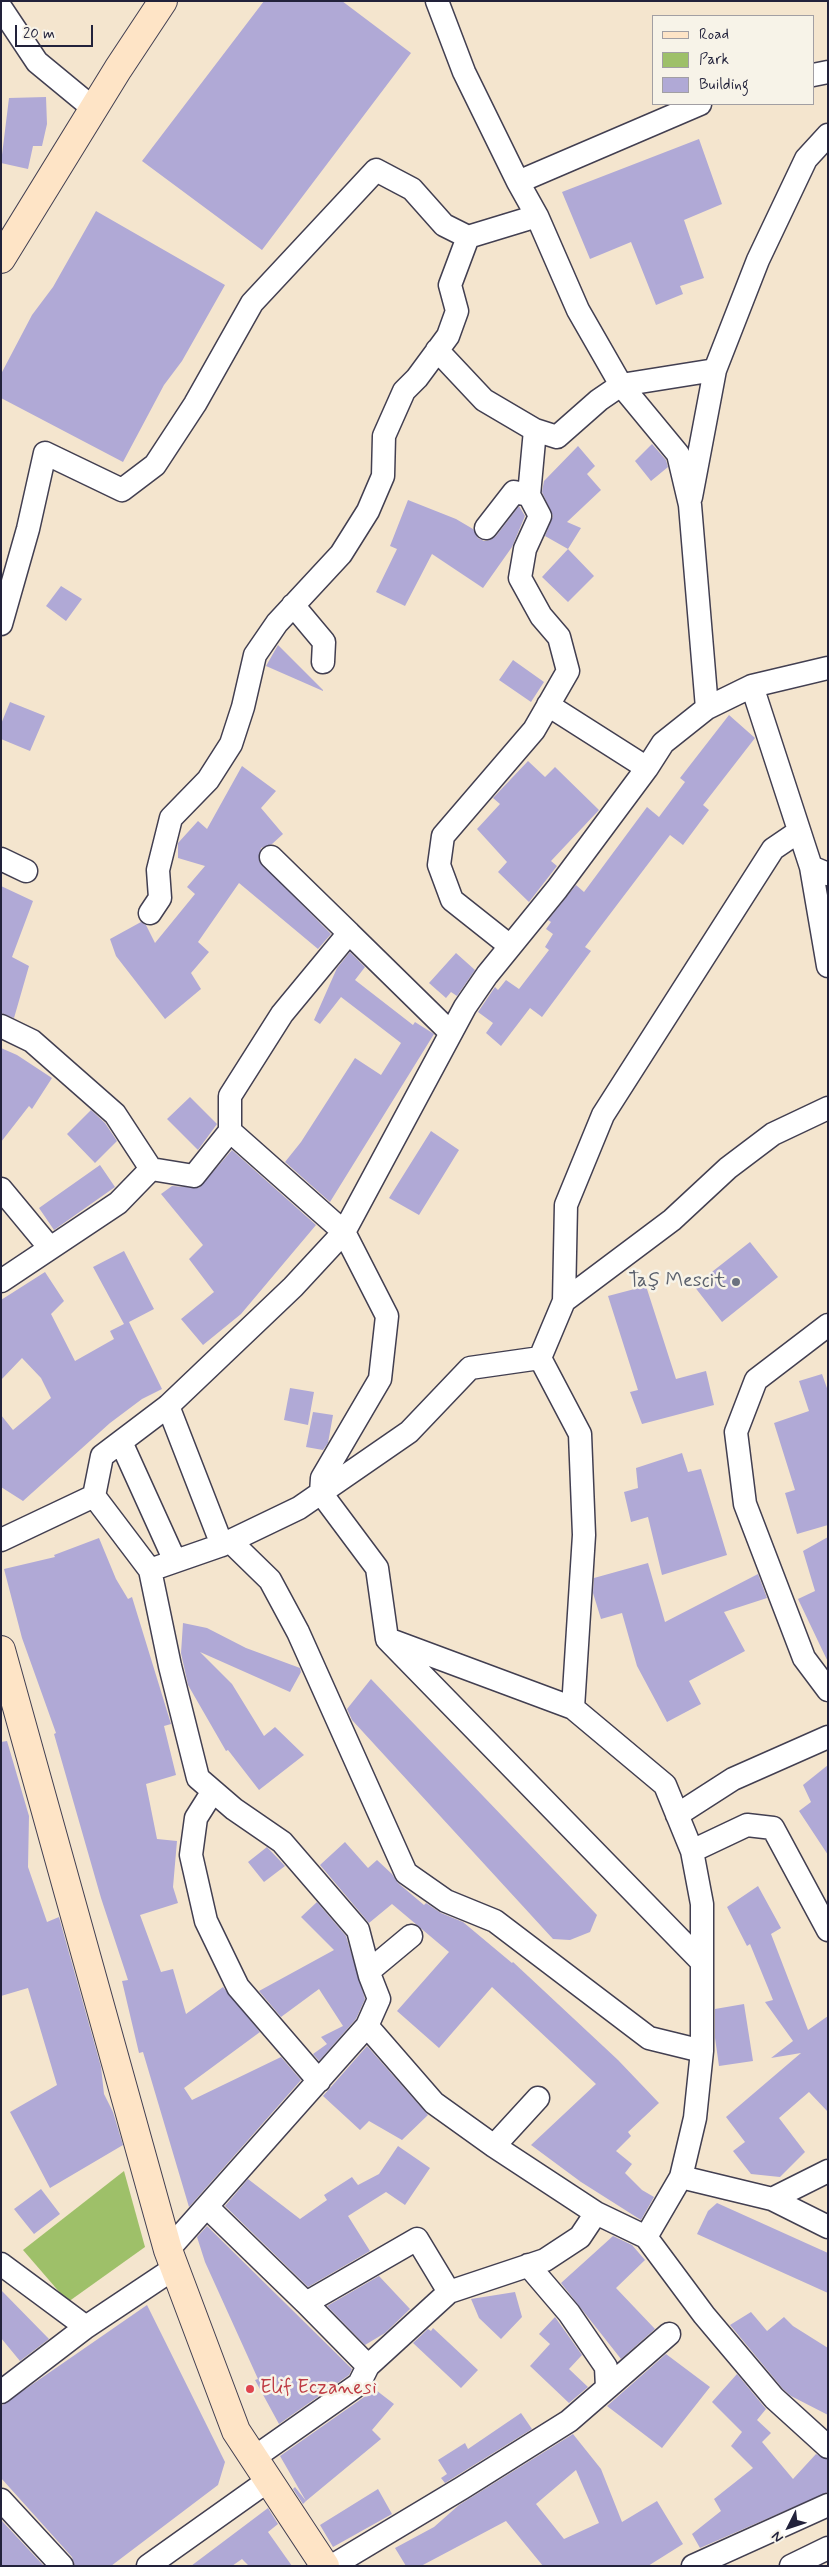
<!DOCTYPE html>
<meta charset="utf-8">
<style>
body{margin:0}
#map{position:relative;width:829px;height:2567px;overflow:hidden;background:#f4e5ce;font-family:Mynerve,sans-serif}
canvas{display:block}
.frame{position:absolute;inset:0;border:2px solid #22223b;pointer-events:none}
.legend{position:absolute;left:652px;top:15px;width:162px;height:90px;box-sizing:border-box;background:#f7f3e8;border:1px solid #a29fa3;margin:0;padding:6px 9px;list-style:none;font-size:15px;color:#22223b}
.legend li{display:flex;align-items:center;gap:10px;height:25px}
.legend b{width:25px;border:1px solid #a29fa3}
.north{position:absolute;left:764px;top:2502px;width:50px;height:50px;-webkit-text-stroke:4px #f7f3e8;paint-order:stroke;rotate:229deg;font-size:14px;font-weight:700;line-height:20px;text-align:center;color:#22223b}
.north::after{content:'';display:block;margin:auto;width:18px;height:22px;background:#22223b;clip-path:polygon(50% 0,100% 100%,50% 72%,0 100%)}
.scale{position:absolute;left:15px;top:25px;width:78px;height:22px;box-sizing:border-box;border:2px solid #22223b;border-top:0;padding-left:6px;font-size:15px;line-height:18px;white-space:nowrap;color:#22223b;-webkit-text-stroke:4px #f7f3e8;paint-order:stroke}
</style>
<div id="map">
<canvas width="829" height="2567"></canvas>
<div class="frame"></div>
<ul class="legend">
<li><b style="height:6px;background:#fee4c6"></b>Road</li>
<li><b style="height:14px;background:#9ec069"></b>Park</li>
<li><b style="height:14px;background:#b0a9d6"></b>Building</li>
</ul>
<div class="north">N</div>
<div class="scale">20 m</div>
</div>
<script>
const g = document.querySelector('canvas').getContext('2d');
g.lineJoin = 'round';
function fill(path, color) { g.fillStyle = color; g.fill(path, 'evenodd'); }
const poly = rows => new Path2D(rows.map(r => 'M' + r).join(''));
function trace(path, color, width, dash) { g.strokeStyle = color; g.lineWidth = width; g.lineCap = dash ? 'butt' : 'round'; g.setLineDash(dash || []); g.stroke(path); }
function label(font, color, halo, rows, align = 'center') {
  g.font = font + ' Mynerve,sans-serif'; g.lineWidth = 5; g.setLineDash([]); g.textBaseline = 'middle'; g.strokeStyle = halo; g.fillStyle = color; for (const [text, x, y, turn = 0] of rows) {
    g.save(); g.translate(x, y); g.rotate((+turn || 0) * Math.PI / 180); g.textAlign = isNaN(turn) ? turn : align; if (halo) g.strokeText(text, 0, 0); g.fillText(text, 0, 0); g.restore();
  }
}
const green = poly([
 [124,2171,145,2247,68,2302,23,2250]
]);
const building = poly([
 [264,1,342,1,411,53,262,250,142,161],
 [46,97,47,124,42,146,33,146,28,169,1,163,9,98],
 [699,139,722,204,684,220,704,278,680,286,683,294,656,305,631,242,590,259,562,192],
 [96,211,225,285,182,361,164,385,123,462,1,398,1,374,32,315,53,287],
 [652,444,666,460,668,467,651,481,635,461],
 [578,446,595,466,587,474,601,490,567,522,581,528,568,549,545,536,553,516,542,492,544,481],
 [408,500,456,519,473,529,478,538,484,541,490,540,496,536,519,506,525,516,512,547,483,588,432,554,405,606,376,592,397,549,390,546],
 [568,549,594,576,568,602,542,577],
 [61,586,82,599,66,621,46,606],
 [278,645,323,690,323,691,266,666],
 [513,660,544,682,531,702,499,680],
 [10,702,45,716,30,751,1,739,1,724],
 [729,715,755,738,703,805,709,810,683,845,670,835,585,947,591,951,542,1017,530,1008,501,1046,486,1033,493,1023,478,1012,495,987,498,990,506,980,519,989,549,950,545,947,553,934,546,929,551,922,548,920,576,885,584,892,647,807,659,817,685,782,680,778],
 [528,761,545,777,555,767,599,810,551,861,557,866,529,902,498,872,507,862,477,829,500,804,493,798],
 [242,766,276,791,261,808,283,834,272,844,261,848,259,861,331,934,318,949,239,883,198,942,209,952,191,973,201,989,165,1019,116,956,110,939,141,922,146,925,155,943,195,894,187,887,205,866,178,858,178,843,198,821,207,829],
 [1,886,33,901,12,957,29,966,14,1018,1,1013],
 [350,952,365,967,355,980,413,1025,415,1022,434,1034,330,1202,285,1162,301,1142,355,1058,381,1075,401,1043,341,997,320,1024,314,1020,337,968],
 [456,953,475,970,457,996,451,992,446,998,429,983],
 [1,1048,17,1055,52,1078,32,1109,29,1106,1,1142],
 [190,1097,217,1124,198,1150,167,1119],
 [91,1110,105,1123,117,1141,95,1163,67,1134],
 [431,1131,459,1150,419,1215,389,1198],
 [232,1150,316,1225,241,1314,203,1345,181,1319,214,1292,189,1259,203,1245,161,1194,172,1186,199,1188],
 [100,1165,115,1187,54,1230,39,1208],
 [750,1242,778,1277,722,1322,694,1286],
 [124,1251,154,1309,129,1322,162,1389,142,1399,110,1423,23,1501,1,1487,1,1415,13,1430,51,1398,41,1378,22,1358,1,1380,1,1300,45,1272,64,1301,51,1314,75,1361,114,1339,110,1331,124,1324,93,1267],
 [646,1286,676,1379,706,1371,714,1405,642,1424,630,1392,638,1390,608,1296],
 [822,1374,828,1391,828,1525,797,1534,785,1493,795,1490,774,1423,809,1411,799,1381],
 [290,1388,314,1392,308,1425,284,1420],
 [313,1412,333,1415,328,1443,323,1450,306,1447],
 [682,1453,688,1472,701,1469,727,1555,662,1575,648,1517,631,1522,624,1492,638,1488,636,1468],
 [828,1537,828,1662,798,1599,815,1591,803,1551],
 [99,1538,116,1579,128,1599,132,1597,171,1724,164,1726,176,1775,146,1784,157,1839,177,1841,173,1887,178,1903,140,1915,161,1972,173,1969,186,2014,223,1987,260,2032,184,2088,192,2100,281,2057,301,2080,189,2207,143,2052,139,2053,122,1981,128,1980,101,1898,54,1734,56,1733,22,1638,4,1569,55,1557,54,1555],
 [648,1563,665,1622,758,1574,767,1598,724,1612,745,1651,689,1681,701,1704,667,1722,637,1666,622,1613,601,1619,593,1593,594,1578],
 [183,1623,207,1628,246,1648,300,1668,301,1672,290,1692,200,1652,232,1684,264,1736,275,1727,304,1755,259,1790,228,1750,226,1751,188,1685,181,1653],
 [371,1679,597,1915,590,1932,570,1940,553,1939,352,1720,347,1709],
 [7,1741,29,1816,28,1867,47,1922,59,1917,101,2067,104,2094,113,2112,123,2145,50,2188,10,2112,57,2085,28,1988,1,1996,1,1742],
 [828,1765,828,1855,799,1811,811,1802,803,1785],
 [345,1842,368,1868,377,1860,392,1874,398,1883,424,1905,426,1903,441,1913,463,1922,512,1963,513,1962,618,2060,659,2103,628,2132,631,2136,616,2151,632,2164,625,2173,642,2190,654,2197,641,2220,581,2182,531,2145,596,2084,492,1987,439,2048,397,2011,449,1952,392,1904,369,1923,320,1865],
 [267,1847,285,1866,264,1882,248,1862],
 [758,1886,781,1928,771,1934,808,2030,828,2016,828,2112,809,2092,779,2118,805,2152,780,2177,751,2174,733,2151,745,2142,726,2117,801,2053,771,2058,793,2041,765,2002,773,2000,750,1944,747,1946,727,1907],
 [317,1902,346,1936,365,1999,356,2019,319,2061,313,2054,327,2044,321,2037,343,2026,319,1989,281,2017,259,1991,334,1950,301,1917],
 [744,2004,753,2061,719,2066,715,2038,715,2009],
 [367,2046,428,2115,402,2140,369,2121,360,2130,323,2096],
 [398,2146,430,2168,405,2205,386,2192,348,2216,370,2251,308,2287,225,2206,248,2179,300,2219,327,2200,324,2195,352,2177,358,2185,379,2174],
 [41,2189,60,2214,34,2234,14,2209],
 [717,2203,828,2253,828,2293,697,2234,708,2211],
 [207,2226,352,2369,349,2375,279,2424,255,2380,258,2379,205,2262,197,2237],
 [613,2236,632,2245,645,2260,616,2288,655,2329,621,2359,561,2283],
 [379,2276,410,2309,385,2333,365,2345,327,2306],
 [1,2290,49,2339,20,2361,1,2338],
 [515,2292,522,2317,501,2339,479,2318,471,2299],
 [147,2305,225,2462,218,2485,111,2566,75,2566,72,2557,1,2478,1,2406],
 [751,2312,767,2331,784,2317,793,2326,828,2348,828,2415,791,2396,783,2389,730,2325],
 [555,2317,582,2355,569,2369,588,2387,569,2403,530,2366,550,2344,539,2334],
 [433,2328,478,2370,461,2388,413,2343,428,2329,431,2331],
 [666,2354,710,2387,662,2448,607,2406],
 [737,2374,766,2409,757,2420,771,2433,762,2442,793,2479,816,2454,828,2460,828,2492,700,2548,692,2534,721,2511,714,2499,753,2468,731,2446,742,2432,712,2402],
 [372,2387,394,2404,372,2430,381,2439,306,2501,280,2456,367,2395],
 [521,2413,532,2429,445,2483,441,2478,447,2474,438,2460,465,2443,468,2449],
 [573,2434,601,2469,622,2522,657,2501,683,2544,648,2566,543,2566,506,2521,421,2566,406,2566,395,2548,434,2527,459,2505],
 [576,2470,599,2523,564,2539,536,2504],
 [295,2487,306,2501,303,2504,293,2489],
 [378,2489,392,2514,333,2547,320,2525],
 [268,2508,278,2524,268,2532,292,2566,249,2566,242,2559,232,2566,191,2566],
 [2,2521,44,2566,1,2566]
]);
const street = poly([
 [437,1,464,72,518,182,537,216,578,310,621,385,678,454,690,505,707,708,752,686,811,867,828,874],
 [1,8,37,62,94,109],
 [813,75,828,72],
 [518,182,700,104],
 [437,350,484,400,535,430,557,437,599,400,621,385,715,370],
 [691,497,715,370,758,260,806,159,828,135],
 [486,528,514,492,529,495],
 [293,605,324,642,323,662],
 [1,624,28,529,45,453,122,490,155,465,195,404,252,303,376,170,412,189,444,225,468,237,537,216],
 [752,686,828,668],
 [548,705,647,768],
 [271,857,349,933],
 [1,859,26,871],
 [811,867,828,966],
 [150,913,160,898,158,870,171,818,208,780,231,744,243,707,255,655,277,623,341,554,368,511,383,476,384,436,404,391,417,378,448,336,457,311,450,285,468,237],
 [510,946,452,900,439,865,443,836,534,730,568,671,559,637,541,616,520,578,525,549,540,516,529,495,535,430],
 [1,1026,32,1041,115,1114,151,1169],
 [230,1131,344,1232,387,1316,380,1379,322,1478,321,1493,377,1568,387,1639,702,1962],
 [1,1189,50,1248],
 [1,1281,118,1203,151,1169,194,1176,230,1131,230,1096,282,1014,349,933,451,1033],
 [564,1301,672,1220,728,1168,773,1134,828,1108],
 [828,1325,756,1380,736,1432,745,1504,804,1658,828,1690],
 [540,1358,564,1301,566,1205,603,1115,773,849,798,832],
 [540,1358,580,1434,584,1535,573,1708],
 [168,1406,222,1545],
 [121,1442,175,1561],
 [94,1496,102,1456,168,1406,293,1287,344,1232,465,1007,487,975,557,889,647,768,663,743,707,708],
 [1,1540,94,1496,150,1570,170,1666,198,1778,234,1809,282,1842,358,1930,370,1976,379,1999,367,2026,350,2045,168,2250],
 [230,1541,270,1580,298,1632,406,1873,446,1901,495,1921,649,2038,702,2051],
 [150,1570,222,1545,299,1508,409,1432,470,1368,540,1358],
 [393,1641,573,1708,665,1785,692,1851,702,1904,702,2051,695,2118,681,2177],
 [213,1791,196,1818,191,1855,206,1921,238,1987,319,2081],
 [677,1815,733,1779,828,1737],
 [692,1851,747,1825,773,1828,828,1930],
 [369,1971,411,1936],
 [367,2026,434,2103,494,2146,596,2213,646,2237,681,2177,772,2199,828,2227],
 [494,2146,538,2098],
 [772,2199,828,2171],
 [207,2207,306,2303],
 [646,2237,704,2315,774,2398,828,2447],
 [1,2264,86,2327,176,2267],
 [368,2366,306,2303,417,2239,449,2292],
 [607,2388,669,2334],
 [1,2392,86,2327],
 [255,2457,359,2384,368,2366,449,2292,545,2260,580,2237,596,2213],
 [1,2500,62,2566],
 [148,2566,269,2480],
 [332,2566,462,2488,569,2421,607,2388,606,2367,569,2313,528,2265],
 [693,2566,828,2505],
 [791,2566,828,2548]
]);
const secondary = poly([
 [1,259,118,69,163,1],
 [1,1650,168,2250,236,2431,325,2566]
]);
const markers = [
 [736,1282,5,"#6b7280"],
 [250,2389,5,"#e0444e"]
];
const worshipNames = [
 ["Taş Mescit",726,1282]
];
const healthNames = [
 ["Elif Eczanesi",260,2389]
];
fill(green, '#9ec069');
fill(building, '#b0a9d6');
trace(street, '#423f51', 25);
trace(secondary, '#423f51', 30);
trace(street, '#fff', 22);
trace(secondary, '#fee4c6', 28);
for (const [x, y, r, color] of markers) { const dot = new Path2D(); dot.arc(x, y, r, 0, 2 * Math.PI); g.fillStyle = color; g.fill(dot); trace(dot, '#f7f3e8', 2); }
label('20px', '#5b616d', '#f7f3e8', worshipNames, 'right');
label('20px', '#be3a42', '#f7f3e8', healthNames, 'left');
</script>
